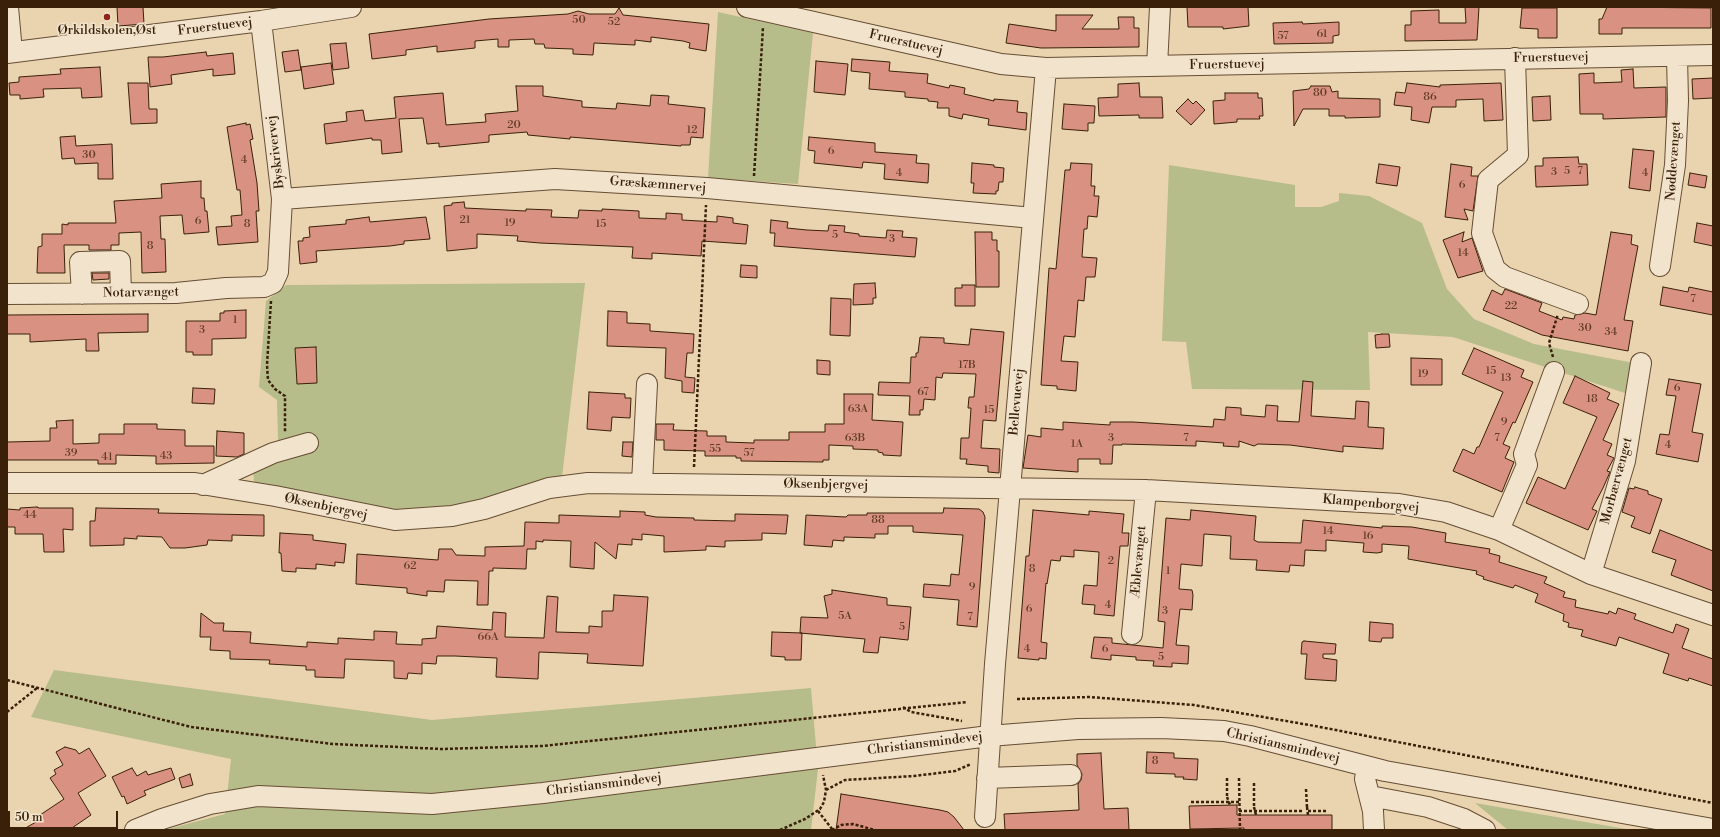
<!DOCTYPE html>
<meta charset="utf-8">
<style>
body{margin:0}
#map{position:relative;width:1720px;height:837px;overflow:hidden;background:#ead4b0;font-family:"Libre Bodoni",serif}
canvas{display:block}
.frame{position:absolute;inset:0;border:8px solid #3a2009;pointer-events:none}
.scale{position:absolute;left:8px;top:811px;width:110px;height:18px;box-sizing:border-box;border:2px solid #3a2009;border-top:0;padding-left:5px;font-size:12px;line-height:14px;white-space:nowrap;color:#3a2009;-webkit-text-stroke:3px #f1e3cc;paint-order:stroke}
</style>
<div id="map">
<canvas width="1720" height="837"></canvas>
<div class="frame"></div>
<div class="scale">50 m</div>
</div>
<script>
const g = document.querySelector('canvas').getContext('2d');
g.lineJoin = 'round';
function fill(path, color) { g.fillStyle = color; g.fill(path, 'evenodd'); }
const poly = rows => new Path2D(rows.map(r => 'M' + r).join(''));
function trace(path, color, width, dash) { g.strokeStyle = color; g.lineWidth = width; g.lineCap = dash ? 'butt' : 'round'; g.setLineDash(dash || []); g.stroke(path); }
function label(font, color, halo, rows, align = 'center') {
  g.font = font + ' "Libre Bodoni",serif'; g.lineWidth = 3; g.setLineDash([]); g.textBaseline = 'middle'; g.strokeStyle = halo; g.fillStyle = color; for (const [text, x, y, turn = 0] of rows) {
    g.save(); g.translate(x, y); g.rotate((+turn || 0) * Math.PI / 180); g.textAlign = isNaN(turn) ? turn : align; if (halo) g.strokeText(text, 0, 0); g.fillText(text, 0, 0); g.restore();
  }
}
const green = poly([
 [718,12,813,33,798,184,708,178],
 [1169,165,1295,185,1295,207,1321,207,1339,201,1339,193,1369,196,1422,223,1447,289,1474,319,1534,344,1634,363,1628,394,1453,337,1368,332,1370,390,1192,389,1186,342,1162,341],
 [585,283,562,477,444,510,411,512,372,509,254,482,252,456,278,441,277,400,259,387,266,301,286,285],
 [54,670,432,720,811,688,818,769,811,830,164,830,225,814,231,759,31,717],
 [1475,803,1632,830,1508,830]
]);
const building = poly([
 [117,7,143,7,144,24,118,26,117,7],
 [1187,7,1248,7,1249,26,1223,29,1223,27,1188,27,1187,7],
 [1465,7,1479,7,1477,40,1405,41,1405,25,1411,25,1411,11,1439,10,1439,23,1466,23,1465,7],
 [1607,7,1711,8,1711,28,1622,28,1622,34,1599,34,1599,19,1602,19,1607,7],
 [619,8,623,15,709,24,706,51,689,48,690,43,683,41,651,37,651,42,635,40,635,45,594,43,593,55,573,54,573,49,545,48,544,44,535,44,534,39,509,40,509,47,498,47,498,39,475,41,475,48,437,52,437,46,406,50,406,55,372,59,369,34,489,19,568,14,578,11,589,14,615,14,619,8],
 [1522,8,1557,8,1557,38,1538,38,1538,29,1520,28,1522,8],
 [1056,15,1093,15,1082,29,1119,29,1118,17,1134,17,1134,28,1139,28,1139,47,1041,48,1006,43,1009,24,1056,31,1056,15],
 [1302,22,1303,24,1339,22,1339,35,1333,36,1333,43,1274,44,1273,23,1302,22],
 [346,43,349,68,333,70,330,44,346,43],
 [298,50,301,70,285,72,282,52,298,50],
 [206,52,207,56,233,53,235,74,213,76,213,69,171,75,172,84,150,87,148,57,163,57,206,52],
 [852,59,890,62,889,71,928,74,927,83,949,88,950,85,965,88,964,94,994,101,994,99,1018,101,1017,112,1027,113,1026,130,988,125,989,119,963,114,962,119,949,116,949,108,937,108,938,102,928,101,928,99,905,97,905,92,869,89,870,73,851,71,852,59],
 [816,61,848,64,845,95,814,92,816,61],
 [331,63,334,84,304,89,301,67,331,63],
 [100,67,102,97,82,98,81,88,43,89,44,97,20,99,20,95,10,95,9,83,19,82,19,77,61,74,60,69,100,67],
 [1633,69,1634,88,1666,87,1666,117,1603,119,1603,114,1580,114,1579,74,1594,73,1594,83,1622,82,1621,70,1633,69],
 [1713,78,1713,98,1693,99,1692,79,1713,78],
 [128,83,148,83,149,109,157,109,157,123,131,124,128,83],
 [1139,83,1140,97,1162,97,1163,118,1139,118,1139,115,1099,116,1098,98,1118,97,1118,84,1139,83],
 [1407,83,1440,87,1440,85,1501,83,1503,120,1484,121,1483,99,1456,100,1456,107,1432,107,1429,123,1411,120,1412,107,1394,105,1396,92,1405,93,1407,83],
 [516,86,543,86,543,96,582,101,582,107,616,109,617,103,650,106,651,95,669,96,668,104,705,108,703,138,691,137,690,145,681,145,681,146,570,137,570,139,528,135,527,132,489,135,489,142,439,147,439,143,427,144,423,118,399,119,402,152,382,154,381,140,372,140,372,138,326,144,324,124,347,121,346,112,363,110,365,121,396,118,394,97,443,93,446,125,486,122,485,114,518,111,516,86],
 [1311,86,1330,86,1332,92,1338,91,1338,98,1380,99,1380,117,1345,118,1345,116,1329,116,1329,109,1303,109,1294,126,1293,91,1309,89,1311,86],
 [1225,93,1258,93,1258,98,1262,98,1263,116,1259,116,1260,119,1237,119,1237,122,1214,124,1213,101,1225,100,1225,93],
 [1550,96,1551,120,1533,121,1532,97,1550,96],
 [1188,99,1193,104,1196,101,1205,110,1191,125,1176,111,1188,99],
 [1064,104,1095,106,1094,123,1088,123,1088,131,1062,129,1064,104],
 [246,123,246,125,250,124,253,139,250,140,257,183,259,211,256,211,258,242,218,245,216,227,232,226,231,216,242,215,240,190,237,190,227,127,246,123],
 [75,136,76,146,112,144,113,179,98,179,98,163,75,164,74,158,62,159,60,137,75,136],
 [809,137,875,143,875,152,917,155,916,163,929,164,928,183,884,179,885,164,863,162,862,168,814,163,815,151,808,150,809,137],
 [1633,149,1654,151,1650,191,1629,188,1633,149],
 [1578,157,1579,164,1587,164,1588,185,1536,187,1535,166,1543,166,1543,158,1578,157],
 [972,163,994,165,994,167,1004,168,1003,182,999,182,998,191,996,191,996,194,973,193,974,183,971,183,972,163],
 [1071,163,1092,164,1091,186,1095,186,1094,196,1099,196,1097,217,1088,216,1087,229,1084,229,1082,257,1097,258,1095,277,1086,277,1084,301,1078,300,1075,337,1064,336,1061,361,1078,362,1076,391,1057,389,1057,386,1041,385,1049,268,1056,269,1065,170,1070,170,1071,163],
 [1379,164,1400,167,1397,186,1376,183,1379,164],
 [1451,164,1472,167,1471,176,1478,176,1473,211,1464,209,1468,220,1445,217,1451,164],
 [1690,173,1707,176,1705,188,1688,185,1690,173],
 [201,181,201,198,204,198,205,211,207,211,209,232,184,234,182,215,160,216,161,239,165,239,166,272,142,273,141,232,119,233,119,245,111,245,111,250,89,250,89,245,64,245,65,273,37,273,38,247,42,246,42,234,62,234,62,224,68,225,68,223,116,223,114,201,162,198,161,184,201,181],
 [464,202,465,208,526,211,526,209,552,210,551,217,578,218,579,210,602,211,602,209,639,211,639,218,666,219,666,213,682,214,682,220,717,222,717,216,733,218,733,223,748,225,746,244,702,241,701,256,652,253,652,259,632,258,633,247,540,243,517,241,518,236,477,234,477,248,447,251,444,206,452,205,452,203,464,202],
 [369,217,370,222,426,217,430,239,404,241,404,244,390,246,316,251,317,262,300,264,298,241,303,241,303,238,310,237,309,227,346,224,346,220,369,217],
 [771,220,788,222,787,228,807,230,828,231,829,225,845,226,844,232,859,234,859,236,886,238,887,230,903,231,902,237,917,238,915,257,774,246,775,233,770,233,771,220],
 [1697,223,1713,226,1713,246,1694,242,1697,223],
 [975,232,992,232,992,240,997,240,997,251,999,251,999,287,976,287,975,232],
 [1464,232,1462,242,1472,238,1483,271,1458,278,1443,240,1464,232],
 [1611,232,1632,235,1631,244,1638,246,1624,320,1633,321,1628,351,1542,335,1483,310,1492,290,1502,295,1505,289,1542,303,1539,311,1562,320,1563,317,1574,319,1575,315,1585,313,1596,315,1611,232],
 [741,265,757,266,757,278,740,277,741,265],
 [92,273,109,273,109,279,93,280,92,273],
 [875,283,876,298,873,298,873,304,853,305,854,284,875,283],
 [962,285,975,285,975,306,955,306,955,288,962,288,962,285],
 [1663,287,1688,292,1689,287,1713,292,1713,315,1660,305,1663,287],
 [831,298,851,299,850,336,830,335,831,298],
 [246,310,246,338,212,339,212,355,193,355,193,352,186,352,186,321,220,321,220,313,224,313,224,311,246,310],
 [608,311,627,312,627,323,650,324,650,331,694,334,693,353,687,353,685,377,695,378,694,393,682,392,682,381,665,378,666,348,607,346,608,311],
 [148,314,148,332,98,333,99,351,86,351,86,339,30,342,30,334,7,334,7,315,148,314],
 [971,329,1004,332,996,421,983,420,981,448,1000,449,999,473,988,472,988,466,966,464,967,459,960,459,961,438,969,438,971,408,968,408,969,397,974,397,976,374,943,373,942,378,936,377,935,400,924,399,923,410,920,410,920,415,909,415,910,396,878,395,879,382,910,383,911,357,916,357,916,353,918,353,920,337,944,338,944,343,969,345,971,329],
 [1382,334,1389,334,1390,347,1376,348,1375,335,1382,334],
 [316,347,317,383,297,384,295,348,316,347],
 [1474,348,1524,370,1521,377,1533,382,1515,423,1513,422,1503,444,1510,447,1505,458,1514,462,1502,492,1453,471,1463,449,1474,454,1477,447,1479,447,1503,392,1462,374,1474,348],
 [1411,358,1442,359,1442,385,1411,385,1411,358],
 [817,360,830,361,830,375,817,374,817,360],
 [1575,376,1610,393,1607,399,1619,404,1603,440,1612,444,1607,455,1614,458,1607,471,1610,472,1603,488,1592,509,1597,511,1588,530,1526,503,1538,477,1565,489,1597,417,1563,403,1575,376],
 [1669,379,1701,384,1692,432,1703,434,1698,462,1656,454,1660,434,1669,435,1676,396,1666,395,1669,379],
 [1303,381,1313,382,1311,416,1355,419,1356,401,1369,402,1368,427,1384,428,1383,449,1343,446,1343,452,1290,445,1258,444,1254,446,1239,441,1239,447,1223,446,1224,443,1196,441,1196,446,1122,444,1122,445,1113,445,1112,464,1100,464,1100,459,1078,459,1078,472,1023,468,1028,435,1041,437,1041,428,1063,430,1063,422,1110,425,1110,422,1133,422,1213,427,1214,419,1225,420,1226,407,1241,408,1241,415,1265,417,1266,405,1278,406,1277,421,1299,422,1303,381],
 [193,388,215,389,214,404,192,403,193,388],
 [589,392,625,394,625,398,631,398,630,418,612,417,611,431,587,429,589,392],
 [844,394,873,394,872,420,903,422,901,456,883,455,883,453,878,452,878,450,853,449,853,446,829,445,829,460,823,460,823,462,741,461,741,458,736,458,736,456,705,456,705,451,664,450,664,440,656,440,656,424,674,424,673,430,707,431,707,436,726,436,726,442,754,443,754,440,789,440,789,432,825,432,825,424,844,424,844,394],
 [73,420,73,444,99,443,99,434,124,434,124,424,157,424,157,429,185,430,185,446,214,446,214,463,156,464,156,456,116,455,116,464,98,464,98,460,7,460,7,442,50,441,50,428,57,428,56,421,73,420],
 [217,431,244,433,244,454,237,457,216,456,217,431],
 [623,442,633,442,632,457,622,456,623,442],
 [1635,487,1648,491,1648,494,1662,499,1650,534,1631,527,1635,517,1622,512,1629,488,1634,489,1635,487],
 [37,507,39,508,73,508,73,530,63,529,64,552,44,552,43,534,15,534,15,527,7,527,7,509,20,510,20,508,37,507],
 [96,508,159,509,158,513,264,515,264,536,232,535,232,541,208,540,207,545,185,548,170,548,162,537,137,536,137,539,124,538,124,545,90,546,90,521,95,521,96,508],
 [944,508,979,509,983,512,985,517,977,627,957,625,959,600,923,597,924,584,950,586,951,574,959,575,963,535,913,532,913,526,888,526,888,534,875,534,875,538,844,537,844,541,833,540,832,547,804,545,806,515,846,517,848,515,867,515,867,513,943,513,944,508],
 [1033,510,1089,515,1089,511,1124,514,1122,533,1129,533,1128,546,1120,546,1114,616,1094,614,1095,605,1082,604,1084,585,1097,586,1099,552,1074,550,1074,557,1061,556,1060,561,1051,560,1047,584,1046,583,1041,642,1047,643,1046,659,1039,658,1039,660,1018,658,1026,556,1029,556,1033,510],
 [1191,510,1256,516,1254,540,1258,542,1301,543,1303,520,1382,528,1382,526,1412,527,1446,533,1445,542,1490,549,1489,553,1500,556,1499,562,1547,577,1544,583,1565,592,1563,597,1576,600,1575,607,1608,614,1609,611,1616,614,1618,608,1636,614,1634,619,1673,633,1676,624,1689,629,1682,648,1713,659,1713,686,1689,678,1688,681,1663,673,1669,654,1619,637,1616,646,1581,636,1583,630,1568,627,1569,623,1563,621,1564,614,1535,602,1538,594,1515,585,1513,588,1483,579,1484,577,1476,574,1477,571,1408,559,1409,546,1382,544,1382,552,1377,553,1363,552,1364,543,1326,540,1326,551,1305,550,1304,566,1290,565,1289,572,1256,570,1257,560,1230,559,1231,536,1204,534,1202,566,1181,564,1179,589,1192,590,1193,595,1192,610,1180,609,1176,645,1189,646,1188,664,1172,663,1172,667,1153,666,1154,661,1136,660,1136,657,1111,655,1111,660,1091,658,1094,637,1112,638,1112,643,1163,648,1165,622,1158,621,1166,518,1190,520,1191,510],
 [620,511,645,512,645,515,656,517,694,518,694,520,735,521,735,514,788,515,786,534,762,533,762,540,725,541,725,547,706,546,706,550,664,552,664,536,642,534,642,540,632,539,632,545,618,544,616,559,595,542,594,569,570,567,571,541,543,540,543,542,536,541,536,549,527,549,526,569,493,568,493,571,489,571,488,605,477,605,478,581,445,580,444,592,427,591,427,596,407,593,407,588,356,584,357,554,438,560,439,549,452,549,456,555,485,556,485,547,524,546,525,522,559,523,559,515,620,517,620,511],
 [1660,530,1713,551,1713,591,1671,575,1676,560,1652,552,1660,530],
 [280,533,313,535,313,540,346,544,344,563,335,562,335,566,316,564,316,569,296,568,296,572,282,571,281,553,279,553,280,533],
 [832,590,887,598,887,605,911,607,908,640,880,637,878,653,863,652,865,639,800,633,801,617,828,618,824,596,832,594,832,590],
 [614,595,648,597,643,666,587,663,588,654,539,652,538,679,496,677,497,658,455,656,437,656,436,664,422,663,422,674,408,673,407,679,394,678,394,661,345,659,344,678,315,677,315,670,306,670,306,666,269,664,270,660,230,659,230,651,210,650,211,637,200,637,201,613,214,623,224,623,223,631,251,632,250,643,307,647,307,642,338,644,338,638,374,640,374,631,397,632,396,644,422,645,422,639,436,638,437,626,492,630,493,612,506,613,505,637,544,638,547,596,558,597,556,632,589,633,589,626,602,627,602,611,613,611,614,595],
 [1370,622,1393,624,1393,638,1382,638,1381,642,1369,641,1370,622],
 [772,632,802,633,801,660,785,660,785,657,771,656,772,632],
 [1304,641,1336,644,1335,654,1323,654,1323,658,1337,660,1336,681,1305,679,1307,654,1301,654,1302,642,1304,641],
 [65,747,76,750,79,754,89,748,106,776,78,793,91,815,69,830,22,830,36,822,34,819,64,799,50,778,56,774,54,770,63,765,56,752,65,747],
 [1147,752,1174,753,1174,758,1198,759,1197,780,1183,779,1184,777,1175,777,1175,774,1146,773,1147,752],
 [1101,753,1104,809,1128,808,1129,830,1005,830,1004,814,1079,810,1078,784,1081,780,1082,774,1077,765,1077,754,1101,753],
 [132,768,137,776,146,771,148,775,171,768,175,779,144,791,146,795,127,804,124,796,122,797,112,777,132,768],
 [190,774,193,785,182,788,179,778,190,774],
 [841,794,940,810,948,812,954,817,964,830,836,830,841,794],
 [1237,805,1237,815,1332,815,1332,830,1244,830,1244,828,1190,829,1189,806,1237,805]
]);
const path = poly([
 [754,176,763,27],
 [271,301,267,365,268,380,275,389,285,396,285,432],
 [1553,357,1549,343,1558,314],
 [694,467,706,205],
 [7,680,191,727,333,744,442,749,542,746,967,702],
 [1017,699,1090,697,1194,705,1315,726,1713,803],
 [903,707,911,712,962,721],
 [7,712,37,688],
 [1227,778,1227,797],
 [1239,778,1240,830],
 [1254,783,1254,807],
 [1306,789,1307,807],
 [826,790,845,780,914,776,955,771,971,764],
 [1191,802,1239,802],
 [818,811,832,829],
 [1239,811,1302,811],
 [1308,811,1328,811],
 [780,830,805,819,820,809,824,802,826,790,823,775],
 [832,830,841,825,853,824,875,830]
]);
const minor = poly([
 [8,7,12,52],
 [747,7,1001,64,1046,68,1713,55],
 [7,53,261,21,351,7],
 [1515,58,1518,155,1488,180,1482,233,1495,269,1505,277,1578,304],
 [1157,66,1160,7],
 [282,199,555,179,707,188,1033,218],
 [1660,266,1675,165,1678,101,1677,56],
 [7,294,176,293,226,288,264,287,273,283,278,272,282,199,261,21],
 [82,294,80,262,120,261,121,293],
 [7,483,195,483,275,496,395,520,452,516,484,509,549,488,588,483,1146,490,1399,504,1446,512,1499,530,1591,574,1713,615],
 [642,483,647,384],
 [203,485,273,453,308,443],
 [1499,530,1527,465,1524,454,1554,372],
 [1591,574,1625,461,1641,363],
 [1132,634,1146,490],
 [1367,767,1365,779,1373,811,1374,830],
 [987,778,1071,775],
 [1370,796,1428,807,1464,819,1485,830],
 [985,817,995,664,1046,68],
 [135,830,162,819,210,804,258,796,432,804,543,793,989,736,1078,729,1161,728,1224,731,1250,736,1385,771,1713,829]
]);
const pathBridge = poly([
 [1227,797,1230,805],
 [1254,807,1256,815],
 [1307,807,1308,815]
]);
const markers = [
 [107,17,4,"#8f2418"]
];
const numberNames = [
 ["50",579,20],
 ["52",614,22],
 ["61",1322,34],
 ["57",1283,36],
 ["80",1320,93],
 ["86",1430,97],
 ["20",514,125],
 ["12",692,130],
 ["6",831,151],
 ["30",89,155],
 ["4",244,160],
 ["5",1567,171],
 ["7",1580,171],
 ["3",1554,172],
 ["4",899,173],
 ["4",1645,173],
 ["6",1462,185],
 ["21",465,220],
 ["6",198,221],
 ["19",510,223],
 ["8",247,224],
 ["15",601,224],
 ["5",835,235],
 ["3",892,239],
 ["8",150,246],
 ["14",1463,253],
 ["7",1693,299],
 ["22",1511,306],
 ["1",235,320],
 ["30",1585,328],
 ["3",202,330],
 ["34",1611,332],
 ["17B",967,365],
 ["15",1491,371],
 ["19",1423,374],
 ["13",1506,378],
 ["6",1677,388],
 ["67",923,392],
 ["18",1592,399],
 ["63A",858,409],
 ["15",989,410],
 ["9",1504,422],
 ["63B",855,438],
 ["3",1111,438],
 ["7",1186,438],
 ["7",1497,438],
 ["1A",1077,444],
 ["4",1668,445],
 ["55",715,449],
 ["39",71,453],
 ["57",749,453],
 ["43",166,456],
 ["41",107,457],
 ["44",30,515],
 ["88",878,520],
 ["14",1328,531],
 ["16",1368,536],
 ["2",1111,561],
 ["62",410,566],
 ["8",1032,569],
 ["1",1168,571],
 ["9",972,587],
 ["4",1108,605],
 ["6",1029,609],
 ["3",1165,611],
 ["5A",845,616],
 ["7",970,617],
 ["5",902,627],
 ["66A",488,637],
 ["4",1027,649],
 ["6",1105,649],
 ["5",1161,657],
 ["8",1155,761]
];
const streetNames = [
 ["Fruerstuevej",215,27,-7],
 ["Fruerstuevej",906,43,13],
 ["Fruerstuevej",1551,58,-1],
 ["Fruerstuevej",1227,65,-1],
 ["Byskrivervej",276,152,-97],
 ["Nøddevænget",1674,161,-86],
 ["Græskæmnervej",658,185,4],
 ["Notarvænget",141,293,-1],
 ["Bellevuevej",1017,402,-85],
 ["Morbærvænget",1617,481,-75],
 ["Øksenbjergvej",826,485,1],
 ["Klampenborgvej",1371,504,5],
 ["Øksenbjergvej",326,507,12],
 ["Æblevænget",1139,562,-85],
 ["Christiansmindevej",925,744,-7],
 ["Christiansmindevej",1283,746,13],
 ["Christiansmindevej",604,785,-7]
];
const poiNames = [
 ["Ørkildskolen,Øst",107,31]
];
fill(green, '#b7bc8b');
fill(building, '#d99282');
trace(building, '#3a2009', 1);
trace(minor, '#664d33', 22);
trace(path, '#3a2009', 2.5, [3, 2]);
trace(minor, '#f1e3cc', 20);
trace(pathBridge, '#3a2009', 2.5, [3, 2]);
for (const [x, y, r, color] of markers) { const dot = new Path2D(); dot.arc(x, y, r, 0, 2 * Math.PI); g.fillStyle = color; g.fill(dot); trace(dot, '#f1e3cc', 1.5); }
label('11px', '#623c27', null, numberNames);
label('13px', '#3a2009', '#f1e3cc', streetNames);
label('13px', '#3a2009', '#f1e3cc', poiNames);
</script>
